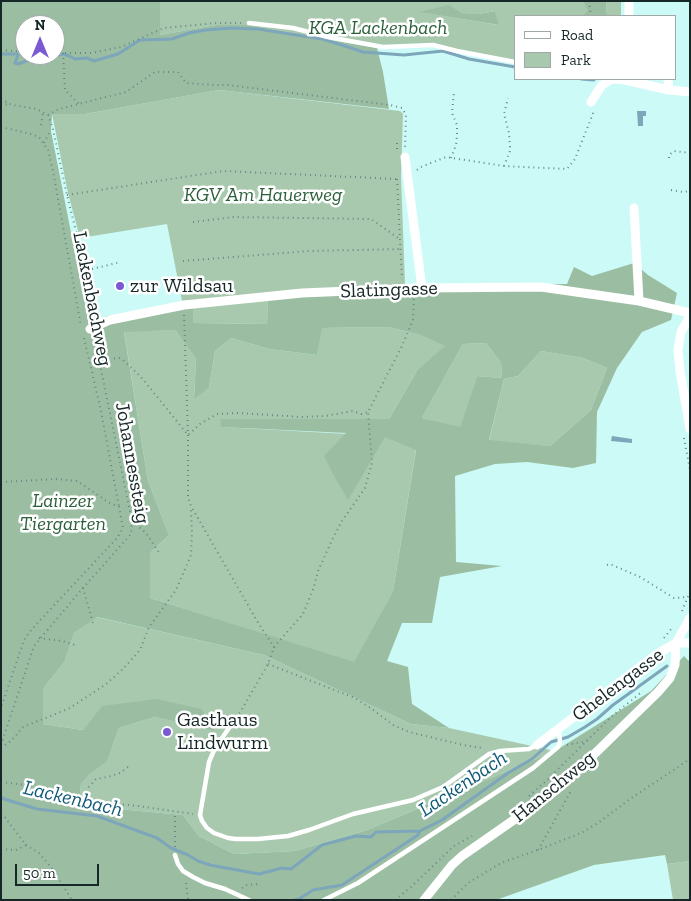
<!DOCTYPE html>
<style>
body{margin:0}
#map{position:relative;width:691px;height:901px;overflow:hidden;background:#cbfaf7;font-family:"Zilla Slab",serif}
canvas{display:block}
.frame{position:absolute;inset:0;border:2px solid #152726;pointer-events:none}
.legend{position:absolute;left:514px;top:15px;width:162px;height:65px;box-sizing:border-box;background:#fff;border:1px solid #a1a9a8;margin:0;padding:6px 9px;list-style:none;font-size:15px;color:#152726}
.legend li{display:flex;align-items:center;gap:10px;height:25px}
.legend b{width:25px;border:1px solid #a1a9a8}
.north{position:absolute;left:15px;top:15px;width:50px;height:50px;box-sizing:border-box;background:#fff;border:1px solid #a1a9a8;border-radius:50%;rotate:0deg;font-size:14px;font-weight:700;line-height:20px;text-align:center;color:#152726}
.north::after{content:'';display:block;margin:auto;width:18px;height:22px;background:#7a59d3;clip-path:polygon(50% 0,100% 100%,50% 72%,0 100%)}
.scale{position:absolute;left:15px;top:864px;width:84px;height:22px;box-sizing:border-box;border:2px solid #152726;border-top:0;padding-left:6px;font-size:15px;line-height:18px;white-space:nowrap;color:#152726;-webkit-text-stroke:4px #fff;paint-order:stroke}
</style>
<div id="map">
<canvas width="691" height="901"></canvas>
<div class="frame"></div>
<ul class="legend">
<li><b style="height:6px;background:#fff"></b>Road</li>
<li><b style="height:14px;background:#a8c9ae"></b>Park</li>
</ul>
<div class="north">N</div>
<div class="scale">50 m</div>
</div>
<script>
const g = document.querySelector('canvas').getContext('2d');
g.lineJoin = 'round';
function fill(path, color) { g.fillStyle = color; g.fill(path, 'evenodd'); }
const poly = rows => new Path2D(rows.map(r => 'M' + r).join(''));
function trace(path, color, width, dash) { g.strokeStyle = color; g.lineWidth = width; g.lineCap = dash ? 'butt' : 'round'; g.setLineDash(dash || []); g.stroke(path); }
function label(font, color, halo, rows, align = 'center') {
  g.font = font + ' "Zilla Slab",serif'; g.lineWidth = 5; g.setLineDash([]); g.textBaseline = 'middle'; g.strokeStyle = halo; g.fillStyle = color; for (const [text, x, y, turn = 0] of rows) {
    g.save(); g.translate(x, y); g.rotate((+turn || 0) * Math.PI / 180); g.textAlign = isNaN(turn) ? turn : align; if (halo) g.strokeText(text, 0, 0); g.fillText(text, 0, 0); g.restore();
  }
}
const green = poly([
 [160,1,583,1,587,10,582,16,515,16,515,64,433,47,377,48,304,35,215,25,160,35],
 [495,11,498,25,421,12,479,14],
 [606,1,621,1,621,16,607,16],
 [219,90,400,111,403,114,401,176,405,284,399,284,396,287,268,295,267,324,193,323,193,300,182,301,167,224,80,238,68,193,52,114,85,114],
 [389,327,420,335,446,346,418,369,389,419,220,419,222,427,385,436,416,449,393,591,354,663,150,598,150,553,169,535,148,481,124,331,177,330,196,359,194,398,209,388,215,351,231,338,269,349,317,355,321,328],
 [486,343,501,363,502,378,477,376,460,428,422,418,463,344],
 [541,351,583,358,607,368,591,410,550,446,489,441,504,379,518,376],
 [96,617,264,655,411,724,449,728,555,751,367,830,295,851,234,854,199,836,183,815,97,807,83,803,80,794,81,784,90,774,107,762,119,728,155,717,214,730,202,709,103,706,83,730,43,724,43,689,65,661,74,633],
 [690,861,690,900,673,900,667,864]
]);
const forest = poly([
 [1,1,160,1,160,35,215,25,245,25,377,48,383,72,389,109,219,90,85,114,52,114,51,131,90,329,93,331,91,322,108,316,142,311,182,301,193,300,193,323,267,324,268,294,396,287,399,284,429,285,567,284,574,267,592,276,634,263,648,275,677,293,671,320,642,332,617,368,597,412,596,463,573,468,527,462,495,464,455,476,456,562,502,566,440,577,432,623,402,623,387,661,408,667,412,704,449,728,411,724,264,655,97,617,74,633,65,661,43,689,43,724,83,730,102,706,157,699,202,709,215,731,155,717,119,728,107,762,90,774,81,784,80,794,83,803,97,807,183,815,199,836,234,854,295,851,367,830,555,751,651,691,684,656,690,662,690,861,667,864,665,855,594,865,496,900,1,900],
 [25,25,55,25,55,55,25,55],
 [389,327,420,335,445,346,418,369,389,419,220,419,221,427,346,433,324,456,333,474,348,500,385,437,416,450,393,591,354,662,150,598,150,553,169,535,148,481,124,332,176,330,196,359,194,399,209,388,215,351,231,338,269,349,317,355,322,328],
 [486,343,501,363,502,378,477,376,460,427,422,418,463,344],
 [541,351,583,358,607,368,591,410,550,446,489,440,504,379,518,376],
 [583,1,606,1,607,16,582,16,587,10],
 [449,5,461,13,479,14,495,11,499,25,419,12]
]);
const water = poly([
 [637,111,646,111,646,116,643,116,643,126,638,126],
 [612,436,632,439,632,443,611,441]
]);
const stream = poly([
 [1,54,17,54,18,55,15,63,18,64,34,58,44,59,63,54,69,56,75,59,87,58,94,61,118,54,140,40,172,39,189,33,206,30,232,28,258,29,322,39,345,46,363,52,404,55,443,51,469,59,515,67],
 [581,79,594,80],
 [1,797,4,799,37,809,97,816,157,838,171,848,188,855,198,861,210,865,259,874,282,868,291,869,322,845,356,836,371,837,376,832,420,831,442,820,508,773,532,759,551,742,568,737,585,727,597,719,613,705,667,666],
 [294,900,299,899,313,890,342,885,418,835,420,831]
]);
const path = poly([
 [589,1,591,16],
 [1,50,25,52],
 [55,53,91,53,121,47,164,28,216,23,241,23],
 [63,53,65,90,79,104],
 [1,99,12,105,37,109,48,115,53,129,67,195,84,263],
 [1,103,9,105],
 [48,115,59,109,126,92,155,72,178,72,186,83,214,85,228,85,390,105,402,108,406,115,405,148],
 [41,125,43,113],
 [1,127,31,134,39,137,48,150,53,171,81,326],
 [44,143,49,133],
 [397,143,397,152],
 [451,158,456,145,457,136,457,125,452,113,454,91],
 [669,158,669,155,674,151,690,153],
 [504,166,510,151,510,147,509,133,504,114,508,98],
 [417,170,421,167,446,157,504,166,567,169,575,159,594,111],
 [397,179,402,279],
 [671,190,683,192,690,191],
 [67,195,223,171,397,179],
 [193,222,234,217,371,219,401,240],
 [183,261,309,251,400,249],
 [92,269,121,262],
 [184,315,188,435,188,498,191,506,257,621,274,647,303,614,314,587,318,571,333,538,342,521,365,488,372,463,368,412,402,346,413,320,414,298],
 [84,338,101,411,119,507],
 [99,360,119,358,123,360,141,377,188,435,200,424,217,414,238,413,302,417,325,416,353,411,361,414,368,412],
 [684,438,690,470],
 [1,482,57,479,77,481,108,502,119,507,123,528,117,538,32,629,24,640,1,708],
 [132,521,146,533,160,554],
 [607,565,610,564,640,577,674,598,688,597],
 [83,588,93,623],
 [682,611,690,592],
 [39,638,62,641,75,645],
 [664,638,672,628],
 [268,664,355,698,372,709,393,725,409,732,463,745,483,748],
 [234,722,242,709,268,664,274,647],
 [1,745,34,646,83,588,131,534,132,521,99,360,97,338],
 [567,745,587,741],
 [1,748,12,740,23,727,68,709,105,685,123,669,140,650,149,627,176,590,191,555,192,535,191,508],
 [1,782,33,786,88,797,91,800,97,802,138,806,193,814],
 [529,796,547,780,611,717,643,691],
 [88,797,87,792,88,788,96,779,108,777,120,773,131,765],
 [1,814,3,815,26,845,39,853,51,867,72,900],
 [175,847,175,812],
 [1,849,16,850,26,845],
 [538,850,572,789],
 [186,883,188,900],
 [242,888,247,885,260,884],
 [395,900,411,887,454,846,472,836],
 [451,900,468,883,501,863,538,850,581,833,598,823,630,799,690,759]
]);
const service = poly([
 [249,23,293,28,328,37,383,47,433,45,457,51,515,62],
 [86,271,97,326],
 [229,728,215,748,209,762,200,815,202,821,207,828,214,833,228,838,236,839,258,839,288,836,309,830,353,814,413,800,443,787,489,754,500,751,529,749,537,745],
 [175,855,178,864,183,871,193,877,205,883,225,889,249,900],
 [324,900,358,883,533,768,558,747,560,743,559,729]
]);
const minor = poly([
 [629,1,629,16],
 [668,79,669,90],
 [591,102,602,85,612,79,625,80,669,90,690,92],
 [405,157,422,288],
 [634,208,639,301],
 [690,316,681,332,678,350,680,371,690,429],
 [90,329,110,320,184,305,302,293,422,288,541,287,639,301,690,313],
 [676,643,690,643],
 [537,745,657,654,676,643,690,618],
 [424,900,452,865,462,856,551,794,576,772,658,692,670,678,675,665,676,643]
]);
const markers = [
 [120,286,5,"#7a59d3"],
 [167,732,5,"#7a59d3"]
];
const parkNames = [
 ["KGA Lackenbach",378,28],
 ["KGV Am Hauerweg",263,195],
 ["Lainzer",63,501],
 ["Tiergarten",63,524]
];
const poiNames = [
 ["zur Wildsau",130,286],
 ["Gasthaus",177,720],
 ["Lindwurm",177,743]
];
const streetNames = [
 ["Slatingasse",389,290,-2],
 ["Lackenbachweg",92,299,79],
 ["Johannessteig",132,463,80],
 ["Ghelengasse",618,685,-37],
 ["Hanschweg",554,787,-39]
];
const waterNames = [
 ["Lackenbach",463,784,-34],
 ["Lackenbach",73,799,13]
];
fill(green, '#a8c9ae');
fill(forest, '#9bbea2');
fill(water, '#7da6bb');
trace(stream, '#7da6bb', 3);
trace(path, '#678785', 2, [1, 4]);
trace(service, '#fff', 4.5);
trace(minor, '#fff', 9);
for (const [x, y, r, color] of markers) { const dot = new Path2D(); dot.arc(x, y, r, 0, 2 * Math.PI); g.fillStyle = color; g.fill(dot); trace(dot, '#fff', 2); }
label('italic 20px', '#2c603b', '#fff', parkNames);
label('20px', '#152726', '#fff', poiNames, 'left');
label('20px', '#152726', '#fff', streetNames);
label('italic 21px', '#105a79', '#fff', waterNames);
</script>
